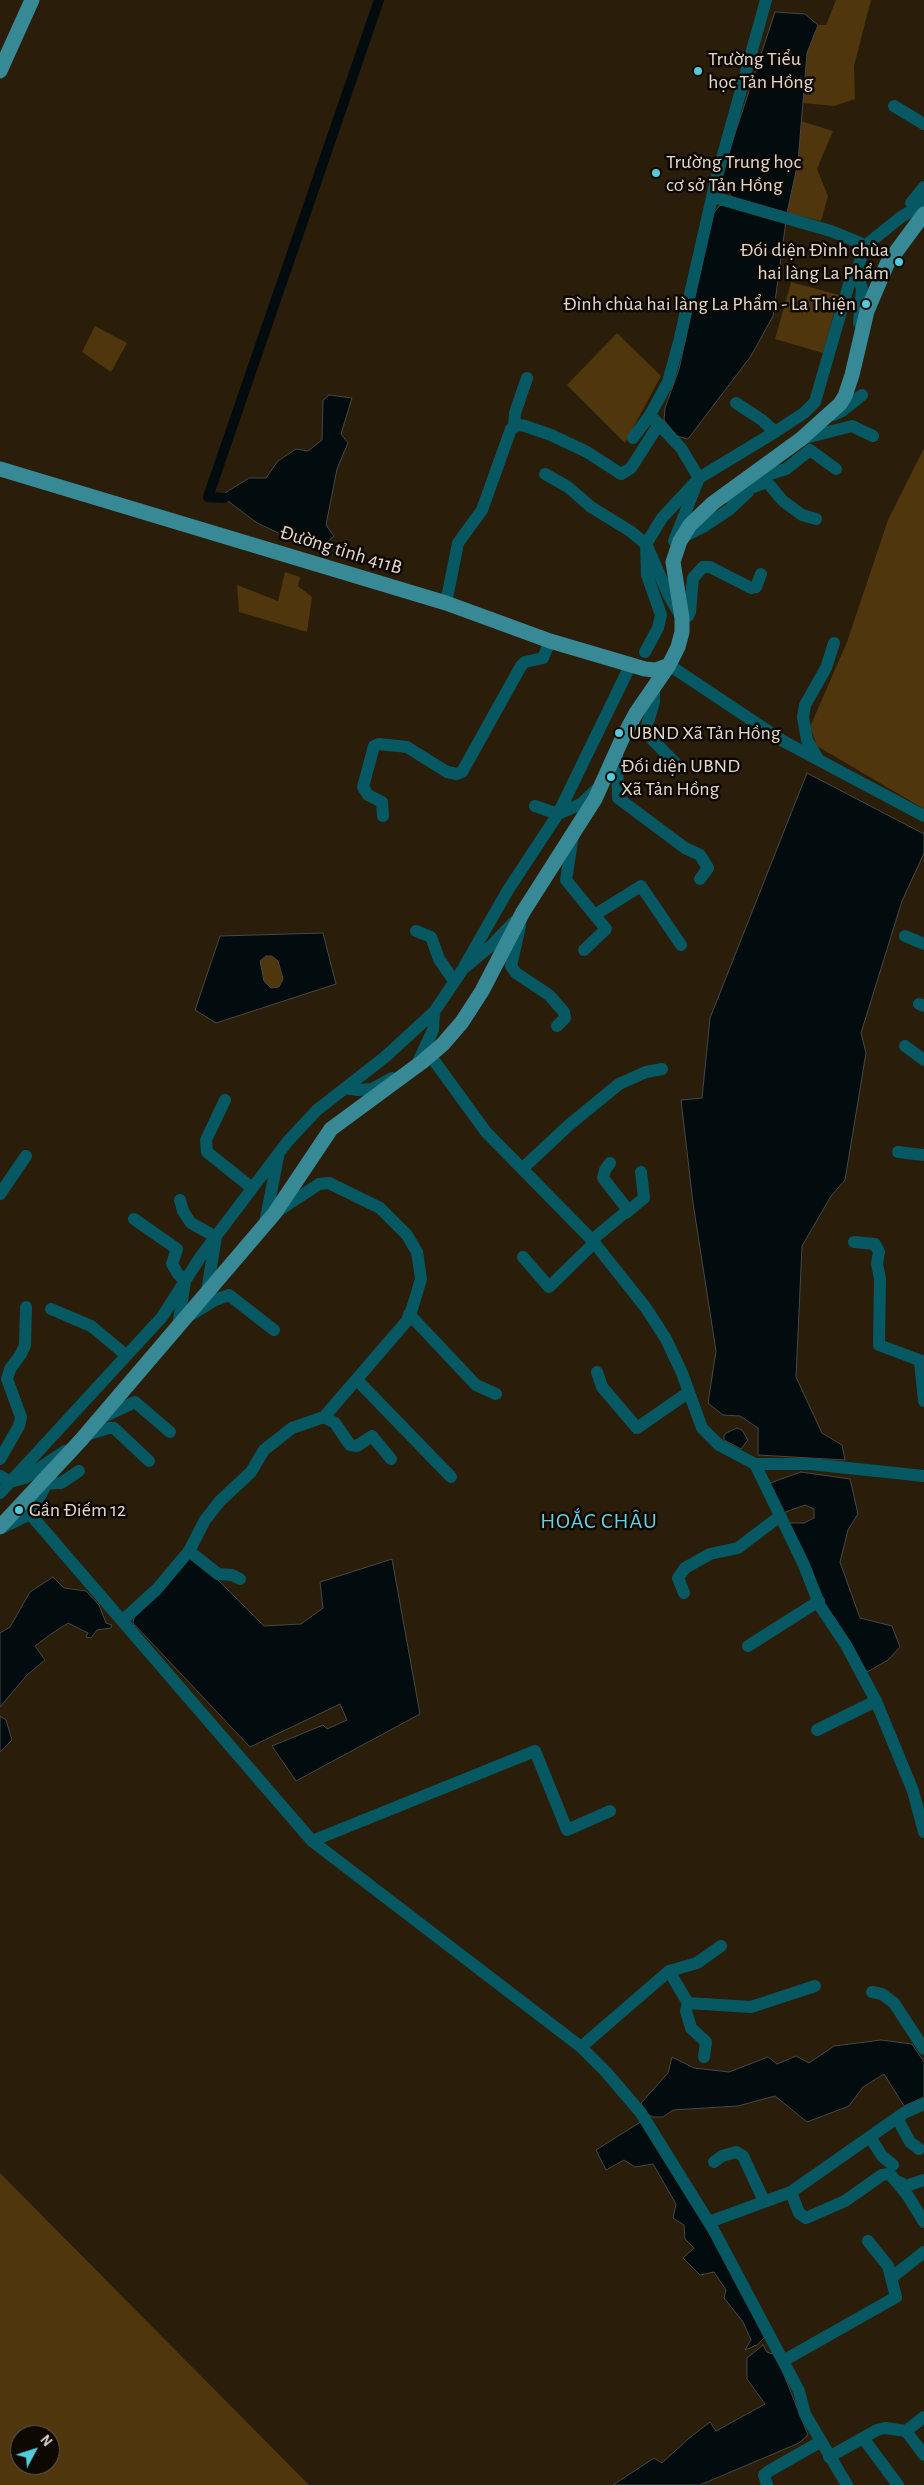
<!DOCTYPE html>
<meta charset="utf-8">
<style>
body{margin:0}
#map{position:relative;width:924px;height:2485px;overflow:hidden;background:#2a1d09;font-family:"Alegreya Sans",sans-serif}
canvas{display:block}
.north{position:absolute;left:10px;top:2425px;width:50px;height:50px;box-sizing:border-box;background:#0e0803;border:1px solid #625b53;border-radius:50%;rotate:50deg;font-size:14px;font-weight:700;line-height:20px;text-align:center;color:#e1d8cc}
.north::after{content:'';display:block;margin:auto;width:18px;height:22px;background:#54cadd;clip-path:polygon(50% 0,100% 100%,50% 72%,0 100%)}
</style>
<div id="map">
<canvas width="924" height="2485"></canvas>
<div class="north">N</div>
</div>
<script>
const g = document.querySelector('canvas').getContext('2d');
g.lineJoin = 'round';
function fill(path, color) { g.fillStyle = color; g.fill(path, 'evenodd'); }
const poly = rows => new Path2D(rows.map(r => 'M' + r).join(''));
function trace(path, color, width, dash) { g.strokeStyle = color; g.lineWidth = width; g.lineCap = dash ? 'butt' : 'round'; g.setLineDash(dash || []); g.stroke(path); }
function label(font, color, halo, rows, align = 'center') {
  g.font = font + ' "Alegreya Sans",sans-serif'; g.lineWidth = 5; g.setLineDash([]); g.textBaseline = 'middle'; g.strokeStyle = halo; g.fillStyle = color; for (const [text, x, y, turn = 0] of rows) {
    g.save(); g.translate(x, y); g.rotate((+turn || 0) * Math.PI / 180); g.textAlign = isNaN(turn) ? turn : align; if (halo) g.strokeText(text, 0, 0); g.fillText(text, 0, 0); g.restore();
  }
}
const green = poly([
 [836,0,871,0,854,66,855,99,834,106,802,103,807,53,818,25,826,25],
 [801,121,833,131,817,169,828,196,821,221,787,213,798,162],
 [791,282,839,295,823,353,775,339],
 [95,326,127,343,111,372,82,352],
 [617,333,661,376,625,443,567,385],
 [924,448,924,809,817,746,810,727,847,642,888,520],
 [285,572,300,577,298,586,312,597,307,632,239,612,237,585,278,601],
 [266,956,272,956,278,961,283,979,279,987,271,988,264,981,260,961],
 [0,2173,309,2485,0,2485],
 [20,2435,50,2435,50,2465,20,2465]
]);
const water = poly([
 [775,12,805,14,818,25,807,53,798,162,787,213,732,197,722,185,722,173,775,12],
 [726,204,786,221,773,316,751,356,688,439,677,436,664,420,665,408,679,369,713,214,719,206,726,204],
 [329,395,352,398,341,434,348,443,337,469,326,525,334,536,325,544,309,547,257,523,224,498,225,493,249,478,266,478,278,461,296,449,308,451,322,440,323,400,329,395],
 [807,773,924,834,924,853,902,901,861,1033,866,1053,845,1180,831,1196,802,1246,796,1377,822,1433,842,1445,845,1460,758,1455,758,1428,740,1416,723,1415,708,1403,716,1351,693,1203,681,1100,702,1098,710,1018,807,773],
 [323,933,336,984,216,1023,195,1010,220,936,323,933],
 [266,956,272,956,278,961,283,979,279,987,271,988,264,981,260,961,266,956],
 [737,1428,742,1430,748,1440,741,1449,724,1440,724,1436,726,1433,737,1428],
 [801,1472,850,1479,858,1514,848,1530,840,1562,860,1618,892,1626,900,1647,888,1660,867,1672,823,1603,788,1523,804,1523,814,1518,814,1509,805,1505,783,1513,770,1483,801,1472],
 [193,1555,264,1626,301,1624,323,1608,320,1582,392,1559,420,1714,296,1781,272,1746,323,1725,327,1729,347,1720,340,1704,250,1747,133,1623,135,1613,193,1555],
 [53,1577,64,1588,86,1591,99,1605,106,1623,112,1625,111,1628,97,1630,91,1638,86,1637,88,1633,68,1623,51,1634,35,1646,45,1660,27,1675,0,1707,0,1633,10,1627,30,1592,53,1577],
 [0,1716,6,1720,12,1740,0,1752,0,1716],
 [881,2040,912,2044,924,2062,924,2097,904,2106,884,2074,863,2087,849,2106,807,2122,775,2096,738,2106,673,2110,663,2117,653,2117,645,2113,641,2103,668,2073,672,2057,694,2068,729,2072,768,2057,777,2064,796,2056,809,2063,834,2046,881,2040],
 [642,2121,690,2197,767,2335,757,2345,745,2350,751,2340,743,2322,724,2298,726,2290,714,2272,700,2275,683,2258,694,2248,685,2239,684,2225,673,2218,676,2204,653,2164,635,2167,624,2160,606,2170,596,2150,642,2121],
 [763,2345,767,2352,776,2355,808,2435,799,2443,700,2485,613,2485,654,2458,662,2463,688,2439,710,2422,716,2431,765,2404,747,2379,747,2358,763,2345]
]);
const canal = poly([
 [224,498,208,497,379,0]
]);
const minor = poly([
 [894,106,924,124],
 [713,197,831,231,858,242,865,246,857,270],
 [911,203,924,187],
 [865,246,901,217,913,210,924,198],
 [736,403,762,420,775,432],
 [833,415,842,411,862,395],
 [514,426,515,413,527,378],
 [633,438,650,415],
 [801,439,852,426,873,436],
 [545,474,568,487,591,507,630,531,646,544,669,596,682,618,688,616,690,612,693,578,703,567,710,567,751,588,756,587,761,574],
 [754,479,786,469,810,450,836,469],
 [727,497,767,482,783,501,802,515,816,519],
 [683,537,703,527,730,509,748,492],
 [674,541,699,478,775,432,804,413,815,402,849,284,857,270,862,289,859,323],
 [446,603,458,543,482,510,511,429,518,425,525,426,551,435,587,452,621,474,631,468,659,424],
 [645,652,658,628,661,615,647,575,646,544,662,518,699,478,681,448,650,415,668,382,679,342,716,180,766,0],
 [669,665,783,741,924,816],
 [654,687,654,702,645,732,681,769],
 [617,752,618,798,685,848,700,855,708,868,700,879],
 [818,759,807,740,803,717,805,705,826,668,834,643],
 [535,806,558,814,581,804,596,790],
 [383,816,382,802,368,795,363,787,374,746,379,744,407,747,447,772,457,774,462,772,521,666,525,662,543,658,550,641],
 [573,835,566,880,606,929,584,950],
 [596,914,641,886,681,945],
 [520,926,511,966,516,973,549,995,564,1012,565,1018,557,1026],
 [416,931,431,937,439,959,454,981],
 [905,936,924,944],
 [464,967,508,890,558,814,631,664],
 [919,1004,924,1006],
 [905,1046,924,1060],
 [430,1055,486,1132,592,1240,646,1308,666,1339,682,1373,702,1428,719,1445,755,1464,810,1464,924,1476],
 [418,1062,433,1030,434,1012],
 [345,1088,358,1090,372,1089,392,1078],
 [225,1100,206,1140,207,1152,252,1188],
 [898,1152,924,1155],
 [523,1168,569,1125,619,1084,646,1072,662,1069],
 [0,1194,26,1156],
 [180,1200,183,1211,191,1223,216,1237,207,1291],
 [626,1213,644,1198,641,1172],
 [134,1219,177,1249,172,1264,178,1274,185,1281,178,1326],
 [265,1223,278,1157],
 [592,1240,628,1210,603,1178,605,1170,610,1163],
 [854,1242,875,1244,879,1252,877,1264,880,1279,879,1345,924,1362],
 [523,1257,549,1287,594,1243],
 [51,1309,91,1326,126,1355],
 [192,1314,215,1300,229,1295,274,1330],
 [409,1314,476,1385,496,1394],
 [920,1362,924,1401],
 [597,1372,602,1387,637,1428,689,1392],
 [357,1380,451,1477],
 [103,1417,135,1402,170,1432],
 [324,1417,335,1423,350,1445,357,1446,372,1436,391,1459],
 [86,1435,109,1428,114,1428,149,1461],
 [0,1459,19,1426,21,1417,7,1379,10,1369,21,1354,25,1345,26,1307],
 [755,1464,804,1565,820,1606,846,1645,876,1701,913,1791,924,1832],
 [0,1476,10,1482,25,1478,65,1451],
 [38,1484,61,1483,79,1471],
 [0,1493,162,1317,201,1256,288,1141,317,1110,385,1057,434,1012,463,969,492,945,514,922],
 [30,1514,312,1841,581,2047,606,2072,641,2113,713,2229,799,2391,805,2414,847,2485],
 [1,1528,30,1514,46,1485],
 [189,1551,218,1574,232,1575,240,1579],
 [684,1593,678,1578,685,1568,710,1554,738,1548,780,1516],
 [122,1621,157,1589,189,1551,205,1520,220,1501,251,1472,264,1450,292,1428,324,1417,406,1322,412,1309,421,1279,417,1252,407,1235,380,1208,329,1183,319,1184,278,1211],
 [748,1646,819,1601],
 [817,1730,876,1701],
 [312,1841,535,1751,567,1830,610,1811],
 [669,1971,697,1963,721,1946],
 [872,1992,882,1994,894,2003,924,2049],
 [688,2003,686,2011,691,2028,706,2042,704,2057],
 [581,2047,669,1971,688,2003,751,2007,815,1986],
 [897,2118,910,2142,919,2149],
 [870,2137,882,2156,893,2165],
 [714,2162,722,2156,736,2152,743,2156,764,2201],
 [899,2182,906,2186,924,2180],
 [791,2192,799,2213,806,2218,845,2201,882,2175,890,2174,908,2196,924,2222],
 [709,2222,791,2192,904,2113,924,2104],
 [891,2278,924,2252],
 [783,2361,896,2297,888,2266,868,2241],
 [906,2431,924,2455],
 [863,2438,898,2485],
 [829,2457,877,2430,885,2428,906,2431,924,2417],
 [767,2485,764,2475,769,2471,820,2442]
]);
const major = poly([
 [0,71,32,0],
 [0,469,446,603,550,641,645,669,656,670,669,665],
 [0,1527,81,1440,274,1214,331,1129,422,1062,443,1044,462,1022,482,991,523,912,595,799,622,739,636,713,669,665,678,647,682,632,682,618,673,562,680,541,690,525,713,503,801,439,840,404,845,396,852,375,867,311,887,264,924,214]
]);
const markers = [
 [698,71,5,"#54cadd"],
 [656,173,5,"#54cadd"],
 [899,262,5,"#54cadd"],
 [866,304,5,"#54cadd"],
 [619,733,5,"#54cadd"],
 [611,777,5,"#54cadd"],
 [19,1510,5,"#54cadd"]
];
const poiNames = [
 ["Trường Tiểu",708,59],
 ["học Tản Hồng",708,82],
 ["Trường Trung học",666,162],
 ["cơ sở Tản Hồng",666,185],
 ["Đối diện Đình chùa",889,250,"right"],
 ["hai làng La Phẩm",889,273,"right"],
 ["Đình chùa hai làng La Phẩm - La Thiện",856,304,"right"],
 ["UBND Xã Tản Hồng",629,733],
 ["Đối diện UBND",621,766],
 ["Xã Tản Hồng",621,789],
 ["Gần Điếm 12",29,1510]
];
const streetNames = [
 ["Đường tỉnh 411B",341,550,17]
];
const quarterNames = [
 ["HOẮC CHÂU",599,1521]
];
fill(green, '#4f360c');
fill(water, '#020c0e');
trace(water, '#454947', 1);
trace(canal, '#020c0e', 10);
trace(minor, '#065963', 12);
trace(major, '#378996', 15);
for (const [x, y, r, color] of markers) { const dot = new Path2D(); dot.arc(x, y, r, 0, 2 * Math.PI); g.fillStyle = color; g.fill(dot); trace(dot, '#0e0803', 2); }
label('20px', '#e1d8cc', '#0e0803', poiNames, 'left');
label('20px', '#e1d8cc', '#0e0803', streetNames);
g.letterSpacing = '1px';
label('22px', '#67d0e1', '#0e0803', quarterNames);
g.letterSpacing = '0px';
</script>
